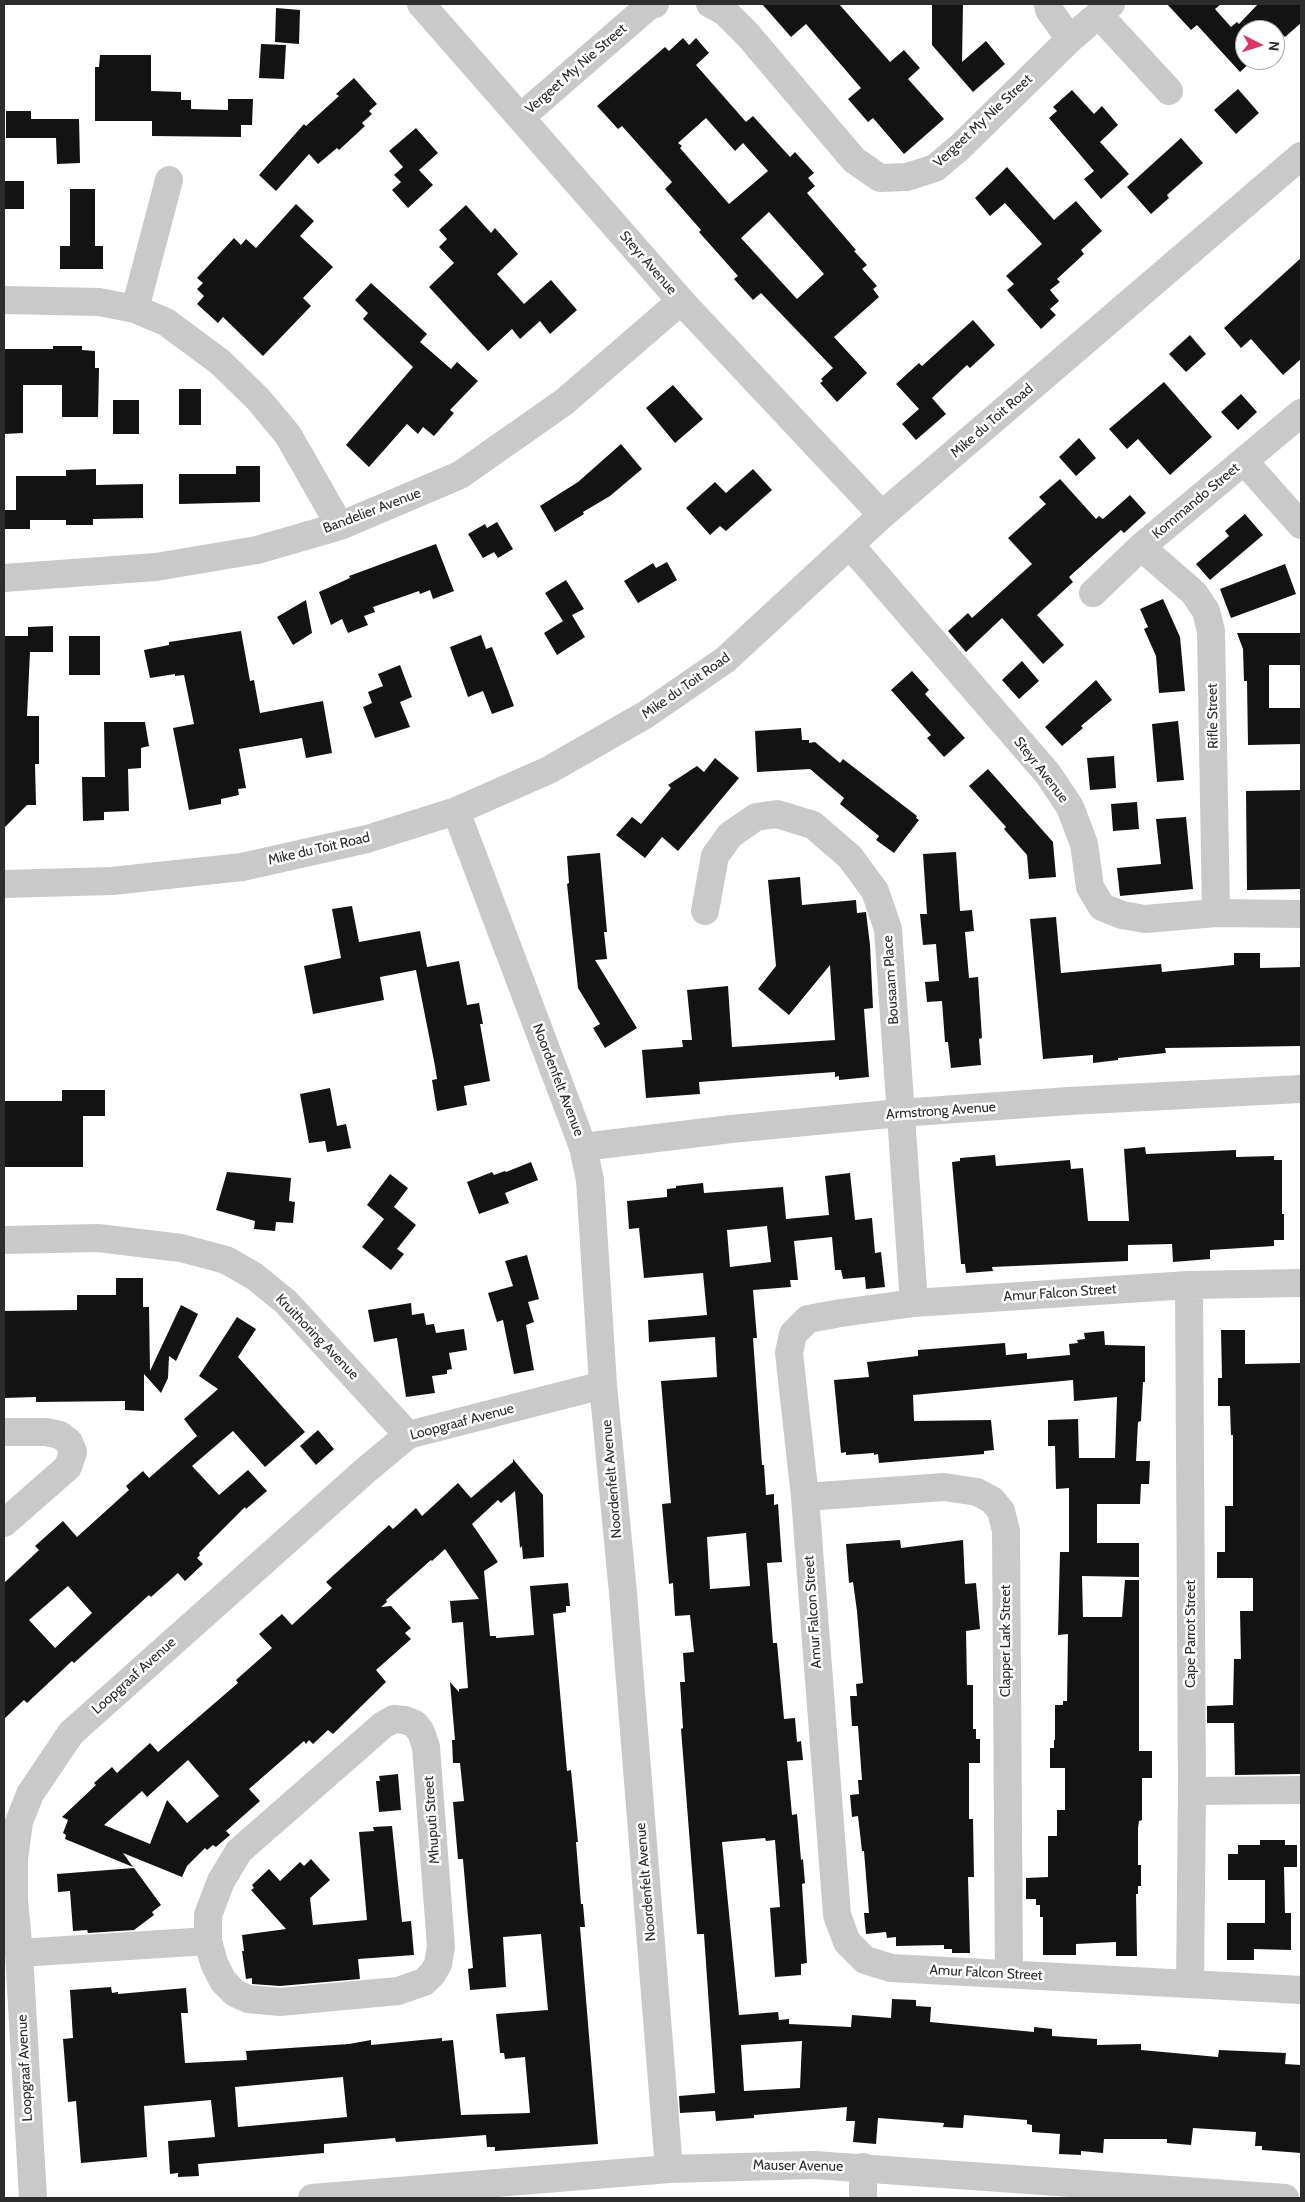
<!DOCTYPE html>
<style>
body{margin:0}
#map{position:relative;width:1305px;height:2202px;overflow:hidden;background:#fff;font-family:Cabin,sans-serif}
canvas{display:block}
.frame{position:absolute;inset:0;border:5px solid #2c2c2c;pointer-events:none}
.north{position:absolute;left:1235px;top:20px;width:50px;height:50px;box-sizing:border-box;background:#fff;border:1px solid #ababab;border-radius:50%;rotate:95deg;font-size:14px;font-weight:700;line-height:20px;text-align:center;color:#2c2c2c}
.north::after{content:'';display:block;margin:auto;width:18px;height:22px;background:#dc3567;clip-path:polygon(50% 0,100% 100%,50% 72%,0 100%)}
</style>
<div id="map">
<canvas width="1305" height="2202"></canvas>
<div class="frame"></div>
<div class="north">N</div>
</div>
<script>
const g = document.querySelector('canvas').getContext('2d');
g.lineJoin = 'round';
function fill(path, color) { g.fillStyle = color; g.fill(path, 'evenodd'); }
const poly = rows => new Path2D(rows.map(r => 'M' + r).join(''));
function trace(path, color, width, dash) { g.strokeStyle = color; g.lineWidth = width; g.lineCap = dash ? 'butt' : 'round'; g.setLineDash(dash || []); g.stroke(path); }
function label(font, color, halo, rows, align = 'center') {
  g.font = font + ' Cabin,sans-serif'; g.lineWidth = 5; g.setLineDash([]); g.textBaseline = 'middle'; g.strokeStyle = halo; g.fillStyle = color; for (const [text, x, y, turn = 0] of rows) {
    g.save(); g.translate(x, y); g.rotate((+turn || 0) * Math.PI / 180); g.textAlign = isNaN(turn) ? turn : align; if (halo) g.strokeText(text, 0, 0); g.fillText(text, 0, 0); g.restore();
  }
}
const building = poly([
 [762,4,839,4,890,62,904,50,920,68,908,79,944,119,904,154,873,118,868,122,848,99,861,88,806,24,791,37],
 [932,4,963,4,962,62,986,41,1005,64,973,92,932,45],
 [1167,4,1221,4,1215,9,1231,27,1237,22,1239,24,1258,4,1301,4,1301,23,1285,37,1282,34,1275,40,1275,30,1245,30,1245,60,1253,60,1240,72,1197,25,1191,30],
 [276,8,300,10,299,44,275,42],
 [683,38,689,45,696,38,709,53,696,65,746,122,753,116,790,157,795,152,814,173,808,178,815,186,807,193,856,250,854,251,867,265,862,269,877,286,873,289,879,297,834,337,867,373,837,402,820,383,823,381,821,379,833,368,761,293,753,300,734,279,738,276,699,232,701,230,665,189,672,182,622,126,618,129,597,106,665,47,669,51],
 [706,118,735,151,743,143,768,171,729,204,680,148,682,146,678,143],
 [769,212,824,274,797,299,741,238],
 [261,44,286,45,284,79,259,78],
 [100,55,151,55,151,91,181,92,181,100,191,100,191,109,228,110,228,99,253,99,252,125,241,125,241,137,152,136,152,121,95,121,95,67,99,67],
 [354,78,377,104,369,111,372,114,362,123,365,126,339,150,337,148,318,164,309,154,276,191,259,175,304,124,306,126,339,96,336,94],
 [1238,89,1259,113,1236,134,1214,110],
 [1072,90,1094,114,1102,106,1118,125,1100,142,1129,174,1101,199,1084,179,1094,171,1049,118,1057,111,1053,107],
 [6,111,31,111,31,119,79,119,80,163,57,164,56,138,6,138],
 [416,128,438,153,419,170,433,185,408,208,392,190,401,182,394,175,403,167,389,151],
 [1181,138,1203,163,1167,195,1169,198,1151,214,1127,187],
 [1007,167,1054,220,1076,201,1102,231,1081,250,1084,254,1057,279,1060,282,1050,290,1059,301,1050,309,1056,315,1041,329,1007,290,1014,284,1006,276,1042,244,1005,203,990,216,975,198],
 [4,181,24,181,24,209,4,209],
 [70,189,95,189,95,246,103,246,103,269,60,269,60,246,70,246],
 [296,204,314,221,300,236,333,267,303,298,311,306,263,356,223,317,218,323,197,304,204,296,197,289,203,283,197,278,234,238,241,245,246,239,256,248],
 [466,205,491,233,495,228,518,254,497,274,524,304,551,280,577,310,550,334,540,321,520,339,512,329,488,351,429,287,454,263,439,247,447,239,439,230],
 [1301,258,1301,359,1283,375,1251,339,1241,348,1224,328],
 [371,283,427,334,420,342,451,369,457,362,478,381,450,410,454,413,434,436,423,427,418,434,407,424,369,467,346,445,413,367,363,319,368,313,355,300],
 [973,320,995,345,970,368,967,365,932,398,946,414,916,440,902,424,919,409,896,384,919,363,922,366],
 [1190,335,1206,354,1186,372,1169,354],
 [53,346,82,346,82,350,95,351,95,368,99,368,98,417,62,417,62,385,23,385,23,433,4,434,4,349,53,349],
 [1164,382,1212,437,1170,475,1138,439,1127,449,1109,429],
 [673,385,703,419,675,443,646,408],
 [179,389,201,389,201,425,179,425],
 [1241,394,1257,412,1238,430,1221,412],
 [113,400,139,400,139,434,113,434],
 [1079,438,1096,458,1076,476,1059,457],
 [621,444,642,469,610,496,583,512,584,514,555,532,540,506,578,482],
 [236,466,260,466,260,502,179,504,179,474,236,474],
 [96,469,96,485,143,484,143,518,93,519,93,525,66,525,66,520,30,520,30,529,4,529,4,510,16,510,16,476,66,476,66,470],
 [753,469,772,490,726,531,720,526,710,535,686,508,715,482,726,493],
 [1060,479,1096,519,1099,516,1103,519,1130,495,1146,513,1124,533,1121,530,1069,577,1073,582,1037,615,1064,645,1043,664,1002,618,966,652,948,631,968,613,972,618,1032,564,1008,538,1046,504,1039,497],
 [1245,514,1263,535,1210,580,1196,564,1229,536,1225,531],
 [497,522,513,549,498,558,494,552,483,558,468,534,485,524,487,528],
 [436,544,454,591,433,599,430,590,420,594,419,591,373,607,375,612,364,616,368,625,348,633,342,619,331,625,319,592,350,578,349,576],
 [667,562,677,580,638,603,624,581,653,563,656,568],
 [1285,564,1296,594,1231,618,1220,589],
 [566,580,584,609,572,615,585,637,557,655,544,633,568,618,563,621,545,593],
 [1163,599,1180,637,1185,691,1159,693,1156,656,1144,629,1148,627,1140,609],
 [306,600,312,633,293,645,277,617],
 [53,626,53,652,30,652,27,716,39,716,39,764,35,764,36,805,27,805,4,828,4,636,28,636,28,627],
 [241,631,250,681,254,680,260,713,323,701,332,753,306,758,302,738,239,749,246,788,238,789,239,795,221,799,221,804,189,810,173,728,194,724,184,675,175,676,175,674,150,678,144,650,169,645,169,642],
 [1237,633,1301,633,1301,665,1269,665,1269,708,1301,708,1301,744,1248,745,1247,681,1244,681,1243,649],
 [481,635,486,649,492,647,514,706,492,714,483,691,468,697,450,647],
 [69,636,100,636,100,675,69,675],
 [1022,661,1039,681,1019,699,1002,680],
 [400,665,412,697,400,702,410,727,375,738,363,707,372,703,368,692,383,686,378,674],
 [912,671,929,690,925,694,965,738,944,757,927,738,931,735,891,690],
 [1096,680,1112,700,1081,726,1083,728,1062,746,1045,727],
 [1178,721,1184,780,1157,782,1152,724],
 [104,722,145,722,149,746,141,748,141,768,128,769,129,811,104,812,104,820,83,821,82,777,105,777],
 [801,728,802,740,809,740,809,743,815,742,840,763,843,759,917,816,916,818,919,820,894,853,876,840,879,836,840,804,844,798,810,769,757,772,755,731],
 [1114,756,1116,788,1090,790,1087,758],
 [715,758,739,778,678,851,662,837,645,858,616,835,632,817,641,824,671,788,668,785,697,766,704,772],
 [988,769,1053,842,1056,877,1029,879,1027,855,1004,829,1006,827,969,786],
 [1301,790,1301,889,1247,890,1246,791],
 [1137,802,1139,829,1113,831,1111,804],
 [1186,817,1193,889,1120,896,1117,868,1161,864,1156,819],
 [956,852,960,911,972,910,974,931,965,932,969,978,978,977,982,1038,979,1039,981,1065,951,1068,948,1042,945,1042,942,1001,927,1002,925,982,939,981,936,944,923,945,920,914,927,914,923,854],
 [600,853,607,932,604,932,607,959,595,960,637,1028,605,1048,593,1028,600,1024,578,988,567,884,569,883,567,856],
 [800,877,802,905,856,900,857,913,866,912,870,945,873,1008,864,1009,869,1077,839,1080,839,1076,835,1077,835,1072,699,1082,700,1094,646,1098,642,1050,683,1047,682,1040,692,1040,687,990,728,986,732,1047,835,1040,830,965,789,1015,758,989,776,966,768,880],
 [352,906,359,942,420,931,427,967,459,961,467,1005,479,1003,483,1024,480,1024,490,1081,464,1086,467,1105,437,1111,432,1080,437,1079,435,1066,416,970,380,977,384,1000,313,1014,304,966,341,958,332,909],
 [1056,917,1061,973,1161,964,1162,972,1234,965,1234,953,1260,953,1260,968,1301,967,1301,1046,1165,1048,1166,1053,1118,1058,1118,1060,1093,1063,1093,1055,1043,1059,1030,919],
 [330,1088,337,1126,346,1124,351,1148,327,1152,325,1141,309,1143,300,1094],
 [62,1090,105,1090,105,1116,83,1116,83,1167,5,1167,4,1101,62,1101],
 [1145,1147,1146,1154,1236,1150,1236,1157,1274,1156,1274,1160,1282,1160,1282,1214,1284,1214,1284,1240,1274,1240,1274,1246,1210,1250,1210,1259,1173,1262,1172,1244,1128,1245,1128,1261,992,1267,993,1271,966,1273,965,1264,961,1264,952,1162,960,1161,960,1158,995,1155,996,1166,1070,1160,1071,1169,1083,1168,1088,1221,1129,1221,1124,1149],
 [531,1162,538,1180,505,1193,509,1203,479,1214,467,1182,492,1172,494,1175,505,1171,506,1172],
 [227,1172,291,1178,289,1201,295,1202,293,1223,276,1222,275,1231,254,1229,255,1221,216,1210],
 [850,1173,855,1220,872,1218,875,1253,881,1252,885,1287,866,1289,865,1277,843,1279,841,1270,835,1270,832,1237,794,1241,798,1280,790,1280,791,1287,753,1290,757,1338,753,1338,762,1465,764,1465,766,1495,774,1494,774,1505,778,1504,782,1562,767,1563,773,1643,777,1643,784,1719,795,1718,797,1742,801,1741,803,1760,787,1761,792,1815,797,1814,801,1860,803,1859,805,1883,802,1884,807,1963,801,1964,801,1975,775,1977,770,1908,780,1907,775,1840,766,1841,765,1838,722,1842,739,2015,778,2012,779,2020,789,2019,789,2024,851,2027,852,2015,891,2018,892,1999,916,2000,916,2006,931,2007,930,2022,1034,2032,1034,2027,1052,2029,1052,2036,1097,2039,1097,2045,1141,2044,1141,2050,1218,2057,1219,2050,1286,2053,1285,2064,1301,2065,1301,2153,1262,2150,1262,2146,1255,2146,1256,2132,1193,2128,1191,2145,1167,2143,1167,2139,1104,2139,1103,2153,1081,2151,1081,2155,1059,2154,1060,2134,1032,2132,1032,2125,1027,2124,1027,2120,964,2115,963,2128,943,2127,944,2123,878,2118,876,2144,853,2142,855,2121,846,2121,847,2107,754,2115,754,2118,716,2121,715,2111,680,2113,679,2096,715,2093,704,1934,697,1934,681,1729,683,1728,680,1682,685,1682,683,1653,694,1652,690,1615,675,1616,673,1583,669,1584,662,1504,671,1503,661,1381,717,1377,715,1337,649,1342,648,1320,707,1315,703,1273,644,1278,639,1228,629,1229,627,1201,667,1197,667,1189,676,1188,676,1186,703,1183,704,1193,783,1187,786,1219,829,1215,825,1176],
 [767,1226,771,1262,730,1267,727,1230],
 [746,1533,750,1586,710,1589,707,1537],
 [802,2041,800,2088,744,2091,741,2045],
 [390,1174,408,1188,394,1207,416,1225,397,1249,404,1254,391,1270,362,1247,384,1219,367,1205],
 [527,1255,539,1299,528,1302,534,1322,526,1325,534,1370,514,1374,503,1320,497,1322,488,1293,513,1286,505,1261],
 [116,1278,143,1278,143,1307,149,1307,150,1371,181,1305,198,1314,176,1361,169,1356,168,1378,161,1393,144,1374,144,1411,125,1410,125,1401,36,1402,36,1397,4,1398,4,1311,77,1310,77,1295,116,1295],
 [411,1303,412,1315,424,1313,426,1325,434,1324,436,1333,464,1329,467,1350,449,1353,452,1369,447,1370,447,1374,432,1376,435,1393,406,1397,397,1338,374,1342,368,1310],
 [237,1317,256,1329,238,1357,305,1432,265,1467,233,1431,192,1466,219,1495,248,1470,267,1491,246,1509,245,1507,199,1553,200,1555,197,1558,203,1564,185,1581,178,1573,151,1597,149,1595,74,1663,72,1661,27,1703,24,1700,4,1719,4,1583,39,1550,35,1546,63,1521,77,1537,129,1490,126,1486,143,1471,149,1478,197,1436,184,1419,218,1389,199,1376],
 [68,1586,92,1613,55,1648,29,1620],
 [1221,1330,1245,1330,1245,1364,1301,1363,1301,1774,1235,1775,1234,1723,1207,1723,1207,1706,1233,1705,1234,1659,1241,1659,1240,1611,1253,1611,1253,1578,1217,1578,1217,1552,1225,1552,1225,1506,1233,1506,1233,1435,1231,1435,1230,1406,1218,1406,1218,1378,1222,1378],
 [1104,1331,1105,1345,1145,1346,1145,1382,1143,1382,1141,1421,1138,1422,1136,1461,1150,1461,1149,1484,1141,1484,1140,1504,1097,1504,1097,1543,1139,1543,1139,1577,1082,1576,1083,1617,1122,1617,1125,1580,1139,1580,1139,1751,1152,1751,1152,1778,1142,1778,1142,1820,1139,1821,1138,1828,1138,1865,1141,1865,1141,1886,1138,1886,1138,1894,1136,1894,1137,1956,1116,1956,1116,1942,1076,1944,1076,1955,1043,1955,1043,1917,1040,1917,1040,1905,1036,1905,1036,1899,1026,1899,1026,1878,1048,1877,1048,1836,1057,1836,1057,1810,1065,1810,1065,1768,1050,1768,1050,1748,1054,1748,1054,1740,1055,1740,1055,1705,1063,1705,1063,1701,1067,1701,1068,1634,1058,1635,1060,1552,1069,1552,1069,1488,1056,1489,1055,1446,1048,1446,1048,1420,1078,1419,1079,1458,1115,1458,1117,1397,1074,1401,1073,1380,913,1395,914,1421,991,1420,994,1450,984,1451,984,1454,879,1463,878,1454,874,1455,874,1453,846,1455,846,1452,841,1453,834,1380,869,1377,867,1362,918,1356,918,1350,1005,1343,1006,1355,1027,1353,1027,1359,1070,1355,1069,1344,1078,1343,1077,1340,1085,1339,1084,1333],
 [318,1430,334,1449,316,1465,300,1446],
 [513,1459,543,1495,544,1557,523,1559,522,1546,520,1548,515,1491,501,1503,498,1500,472,1524,498,1562,484,1571,490,1636,496,1636,496,1638,534,1635,530,1586,568,1583,570,1606,566,1606,566,1612,553,1614,567,1771,571,1770,578,1842,576,1842,581,1904,583,1904,585,1927,580,1927,598,2144,495,2151,495,2147,487,2147,486,2135,396,2142,395,2138,324,2144,324,2153,198,2164,199,2176,178,2177,178,2173,170,2174,168,2141,215,2137,211,2100,144,2106,147,2157,81,2163,76,2101,68,2102,63,2039,73,2038,70,1990,111,1987,112,1993,118,1992,118,1994,186,1988,188,2013,181,2013,185,2063,247,2060,246,2051,349,2044,371,2040,371,2045,442,2038,442,2041,453,2040,461,2115,530,2113,525,2057,505,2059,504,2053,500,2053,496,2014,548,2010,541,1934,503,1937,506,1987,470,1990,468,1969,473,1968,468,1917,463,1859,458,1859,453,1802,464,1801,460,1763,453,1763,452,1740,455,1740,450,1682,459,1692,459,1689,468,1688,463,1622,452,1623,450,1601,479,1599,445,1549,432,1561,431,1560,386,1600,387,1602,381,1607,391,1606,411,1628,405,1633,411,1639,376,1670,386,1682,333,1734,328,1730,313,1744,309,1740,306,1744,304,1741,249,1789,260,1801,226,1831,230,1835,216,1847,213,1845,207,1850,205,1848,187,1866,182,1877,123,1853,133,1867,65,1839,66,1835,63,1833,68,1820,62,1817,96,1785,94,1783,112,1767,117,1773,150,1743,158,1752,238,1683,236,1680,272,1648,259,1634,282,1614,292,1625,332,1588,326,1582,389,1525,393,1529,416,1508,422,1516,458,1483,471,1498,513,1462],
 [188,1760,219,1796,187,1823,167,1800,150,1844,104,1825,142,1791,147,1797],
 [343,2077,347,2117,238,2127,235,2087],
 [900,1540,901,1548,963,1540,965,1584,976,1583,980,1629,966,1631,967,1685,973,1685,973,1729,976,1729,976,1739,980,1739,980,1763,969,1763,969,1819,973,1819,974,1877,968,1877,970,1953,952,1953,952,1949,944,1949,944,1945,896,1946,896,1937,887,1938,886,1932,866,1934,864,1913,869,1913,864,1851,862,1851,858,1816,852,1817,850,1795,859,1794,858,1780,862,1780,858,1726,852,1726,850,1696,857,1696,856,1684,863,1683,857,1611,853,1582,849,1583,846,1544],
 [398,1774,401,1810,379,1812,376,1781,380,1781,379,1776],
 [392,1826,402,1922,411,1921,414,1955,358,1959,360,1979,280,1986,252,1984,252,1978,246,1979,242,1951,244,1951,242,1935,286,1929,251,1890,254,1888,252,1885,269,1869,280,1881,300,1862,304,1866,311,1859,330,1880,310,1898,313,1925,367,1920,359,1832,374,1831,373,1827],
 [1260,1840,1285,1840,1285,1845,1297,1845,1297,1867,1284,1867,1285,1913,1291,1913,1291,1950,1254,1949,1254,1960,1227,1960,1227,1923,1265,1923,1265,1880,1228,1880,1228,1854,1238,1854,1238,1845,1260,1845],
 [134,1868,161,1905,152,1912,154,1915,134,1930,88,1933,87,1930,73,1931,70,1891,58,1892,57,1874]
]);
const minor = poly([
 [421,4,681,301,882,515],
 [710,4,725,12,748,35,854,160,880,178,907,177,935,168,960,147,1070,39,1111,4],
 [1048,4,1049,10,1070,39],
 [1099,15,1169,91],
 [521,117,650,5,655,4],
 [4,300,99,302,135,309,166,322,220,362,258,399,288,435,340,526],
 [135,309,169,180],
 [1244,461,1301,525],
 [850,545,1048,774,1070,807,1084,844,1090,887,1102,907,1122,915,1145,919,1216,913,1301,914],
 [1141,547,1194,593,1206,611,1211,631,1216,913],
 [4,578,156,567,257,550,340,526,460,475,564,402,681,301],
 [1093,593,1141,547,1301,413],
 [456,811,583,1147,590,1180,603,1385,623,1593,669,2169],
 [4,884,112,881,242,867,367,839,456,811,549,770,645,715,725,660,882,515,1301,156],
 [705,911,715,856,730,835,756,817,777,814,813,825,850,857,875,891,888,929,914,1303],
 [583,1147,731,1129,900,1113,1069,1101,1301,1089],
 [4,1240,98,1238,181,1248,226,1260,254,1276,286,1302,408,1435],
 [1301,1283,1189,1285,1035,1295,914,1303,841,1313,808,1319,793,1334,789,1353,805,1497,837,1915,847,1942,865,1960,891,1968,1301,1990],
 [1189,1285,1192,1791,1190,1983],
 [4,1432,46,1432,60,1435,69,1442,73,1452,68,1467,4,1523],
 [805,1497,944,1487,977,1492,992,1500,1001,1511,1006,1531,1009,1974],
 [394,1719,405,1720,415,1724,421,1732,426,1747,441,1947,438,1964,433,1973,424,1982,398,1991,280,2002,248,1999,235,1993,223,1981,214,1963,208,1941,208,1915,221,1881,239,1851,383,1725,394,1719],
 [1192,1791,1301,1790],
 [19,1953,208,1941],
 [863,2167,863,2198],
 [33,2198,19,1953,14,1900,14,1859,19,1822,30,1794,71,1733,366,1470,408,1435,603,1385],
 [312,2198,669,2169,814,2165,1285,2198]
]);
const streetNames = [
 ["Vergeet My Nie Street",576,69,-41],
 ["Vergeet My Nie Street",983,121,-43],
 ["Steyr Avenue",648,263,49],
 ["Mike du Toit Road",992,421,-41],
 ["Kommando Street",1196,501,-40],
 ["Bandelier Avenue",372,511,-21],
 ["Mike du Toit Road",686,686,-35],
 ["Rifle Street",1213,716,-91],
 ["Steyr Avenue",1041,770,52],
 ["Mike du Toit Road",319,849,-13],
 ["Bousaam Place",891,980,-94],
 ["Noordenfelt Avenue",558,1080,69],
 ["Armstrong Avenue",941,1111,-4],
 ["Amur Falcon Street",1060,1293,-4],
 ["Kruithoring Avenue",317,1337,46],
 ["Loopgraaf Avenue",462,1422,-15],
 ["Noordenfelt Avenue",612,1479,-95],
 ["Amur Falcon Street",813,1612,-94],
 ["Cape Parrot Street",1191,1634,-90],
 ["Clapper Lark Street",1006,1641,-90],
 ["Loopgraaf Avenue",134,1676,-42],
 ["Mhuputi Street",432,1820,-94],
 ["Noordenfelt Avenue",646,1882,-95],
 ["Amur Falcon Street",986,1973,3],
 ["Loopgraaf Avenue",25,2068,-93],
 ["Mauser Avenue",798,2166,1]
];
fill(building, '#131313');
trace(minor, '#c9c9c9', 28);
label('14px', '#2c2c2c', '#fff', streetNames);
</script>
